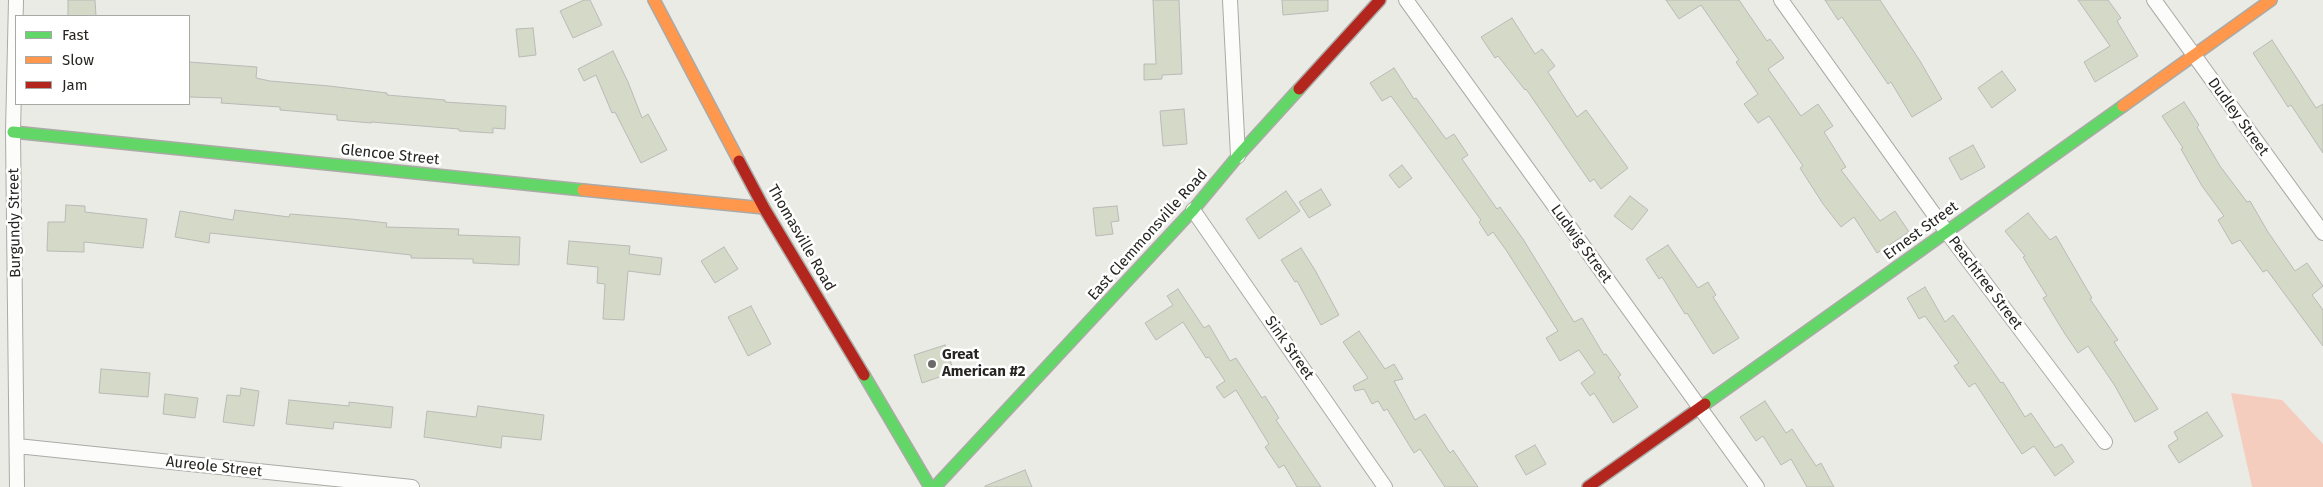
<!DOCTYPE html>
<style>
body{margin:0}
#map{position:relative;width:2323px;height:487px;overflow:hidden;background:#ebebe6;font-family:"Fira Sans",sans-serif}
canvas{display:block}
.legend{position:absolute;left:15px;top:15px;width:175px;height:90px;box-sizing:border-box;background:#fff;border:1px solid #a8a8a7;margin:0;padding:6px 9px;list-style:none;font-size:15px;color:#262522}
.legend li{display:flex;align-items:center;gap:10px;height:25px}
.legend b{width:25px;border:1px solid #a8a8a7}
</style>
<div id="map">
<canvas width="2323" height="487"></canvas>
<ul class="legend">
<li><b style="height:6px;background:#63d668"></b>Fast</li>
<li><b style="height:6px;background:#ff974d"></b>Slow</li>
<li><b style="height:6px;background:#b3261e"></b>Jam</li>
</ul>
</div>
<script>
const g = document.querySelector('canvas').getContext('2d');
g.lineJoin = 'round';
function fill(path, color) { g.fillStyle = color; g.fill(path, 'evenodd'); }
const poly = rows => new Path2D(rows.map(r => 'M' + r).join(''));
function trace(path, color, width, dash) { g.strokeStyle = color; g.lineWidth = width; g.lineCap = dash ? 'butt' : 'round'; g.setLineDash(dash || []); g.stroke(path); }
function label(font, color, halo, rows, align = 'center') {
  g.font = font + ' "Fira Sans",sans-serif'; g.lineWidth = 5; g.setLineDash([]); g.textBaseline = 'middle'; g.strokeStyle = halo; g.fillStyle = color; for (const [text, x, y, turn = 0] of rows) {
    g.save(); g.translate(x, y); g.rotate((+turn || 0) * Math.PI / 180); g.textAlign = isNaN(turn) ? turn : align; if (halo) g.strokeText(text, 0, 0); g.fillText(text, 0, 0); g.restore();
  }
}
const green = poly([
 [2231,393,2282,400,2323,444,2323,487,2252,487]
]);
const building = poly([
 [68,0,95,0,96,16,68,16,68,0],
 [584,0,590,0,602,25,573,38,560,11,584,0],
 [1153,0,1179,0,1182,74,1162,75,1162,79,1144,80,1144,64,1156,64,1153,0],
 [1282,0,1328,0,1328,11,1283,15,1282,0],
 [1666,0,1739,0,1767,41,1770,39,1784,58,1768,69,1801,116,1818,104,1833,126,1824,132,1846,167,1841,170,1880,221,1895,211,1909,232,1877,253,1854,217,1841,227,1823,204,1800,168,1803,166,1769,116,1758,123,1744,104,1758,94,1736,62,1739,60,1701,5,1679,19,1666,0],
 [1825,0,1880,0,1920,61,1942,99,1912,117,1891,82,1888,84,1842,17,1838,20,1825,0],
 [2078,0,2108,0,2121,18,2117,21,2138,56,2095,82,2084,62,2110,46,2078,0],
 [1512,18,1535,54,1542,49,1555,66,1548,72,1577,117,1586,110,1628,168,1601,189,1594,179,1590,182,1526,89,1525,90,1498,56,1495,58,1481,37,1512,18],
 [533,28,536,55,519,57,516,29,533,28],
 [2272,40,2316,108,2323,104,2323,153,2291,105,2288,107,2253,53,2272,40],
 [613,51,628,82,642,118,648,114,667,150,641,163,615,112,612,113,596,75,584,81,578,69,613,51],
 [189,62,257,67,256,78,270,81,329,86,387,93,387,95,445,100,445,102,506,106,505,129,493,128,493,133,459,131,459,129,371,122,371,123,337,120,337,115,280,110,280,107,221,103,222,98,189,97,189,62],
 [1394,68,1414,99,1416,98,1446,139,1454,134,1468,155,1462,159,1497,209,1500,207,1523,239,1574,322,1582,318,1604,355,1606,354,1621,375,1618,377,1638,407,1613,423,1594,393,1590,396,1581,383,1595,373,1579,350,1560,361,1546,338,1558,331,1506,250,1493,232,1488,236,1479,222,1481,220,1391,96,1382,101,1370,83,1394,68],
 [2002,71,2016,90,1992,108,1978,88,2002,71],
 [2184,102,2199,125,2197,127,2220,166,2247,202,2250,201,2268,232,2295,271,2307,263,2323,286,2312,295,2323,310,2323,346,2267,270,2263,272,2240,240,2232,244,2218,220,2224,216,2202,186,2181,149,2183,148,2162,116,2184,102],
 [1184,109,1187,144,1163,146,1160,111,1184,109],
 [1973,145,1985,167,1961,180,1949,158,1973,145],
 [1402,165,1412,178,1399,188,1389,175,1402,165],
 [1321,189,1331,205,1309,218,1299,202,1321,189],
 [1286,191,1300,211,1259,239,1246,219,1286,191],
 [1630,196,1648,210,1632,230,1614,216,1630,196],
 [66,205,85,206,85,212,147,219,143,248,84,242,84,252,47,251,48,222,65,222,66,205],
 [1117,206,1119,221,1111,222,1113,234,1096,236,1093,208,1117,206],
 [235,210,289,217,290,214,351,219,387,223,386,227,459,229,458,235,520,237,519,265,473,263,473,259,411,258,411,255,210,233,209,243,175,237,180,211,233,220,235,210],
 [2028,213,2050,240,2056,236,2092,298,2090,299,2118,340,2114,342,2158,409,2135,422,2115,386,2088,346,2078,353,2065,334,2043,298,2047,296,2023,257,2025,256,2005,231,2028,213],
 [569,241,630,246,629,254,662,258,660,275,628,271,624,320,603,319,605,284,597,283,598,267,567,264,569,241],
 [1668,245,1698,288,1708,282,1716,295,1713,297,1739,338,1713,354,1687,313,1685,314,1662,277,1659,279,1646,259,1668,245],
 [724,247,738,269,715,283,701,261,724,247],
 [1301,248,1315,270,1339,315,1321,325,1297,281,1295,282,1281,260,1301,248],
 [1925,287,1945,322,1953,315,2001,383,2003,382,2025,417,2031,413,2055,448,2062,444,2074,462,2055,476,2034,446,2022,454,1975,383,1969,387,1954,366,1959,363,1925,316,1919,319,1907,298,1925,287],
 [1178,289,1204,328,1209,325,1230,361,1236,358,1262,398,1265,396,1279,418,1276,420,1321,487,1297,487,1284,465,1279,468,1265,447,1269,444,1236,390,1224,398,1216,387,1225,381,1209,357,1206,358,1183,322,1156,340,1145,323,1173,305,1167,296,1178,289],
 [751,306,771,344,748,356,728,317,751,306],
 [1359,331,1385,369,1394,364,1403,379,1394,381,1415,420,1425,414,1450,453,1453,450,1478,487,1445,487,1420,449,1414,453,1387,409,1384,411,1378,401,1372,404,1364,389,1355,391,1353,386,1368,378,1343,342,1359,331],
 [945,345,954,372,922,383,914,355,945,345],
 [101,369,150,373,148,397,99,393,101,369],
 [241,388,259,391,254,426,223,422,227,395,240,396,241,388],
 [165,394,198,398,195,418,163,414,165,394],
 [289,400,349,406,349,402,393,407,391,428,334,422,333,429,286,424,289,400],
 [1765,401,1786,433,1792,429,1816,466,1821,463,1834,487,1807,487,1791,459,1781,465,1763,436,1756,441,1740,417,1765,401],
 [478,406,544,415,541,440,502,436,501,448,424,437,427,411,476,417,478,406],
 [2207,412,2223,436,2179,463,2168,446,2178,439,2174,432,2207,412],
 [1535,445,1546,464,1526,475,1515,456,1535,445],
 [1025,470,1032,487,985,487,985,486,1025,470]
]);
const street = poly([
 [16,0,13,132,17,487],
 [1230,0,1238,156],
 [1406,0,1757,487],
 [1781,0,1946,231,2105,442],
 [2154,0,2323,233],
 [1193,210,1385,487],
 [17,446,412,487]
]);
const fast = poly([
 [13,132,583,190],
 [864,375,930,487],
 [1705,404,2123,106],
 [935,487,1193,210,1238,156,1299,89]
]);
const slow = poly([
 [654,0,739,161],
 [2123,106,2271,0],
 [583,190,764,208]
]);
const jam = poly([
 [1299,89,1380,0],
 [739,161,764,208,864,375],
 [1588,487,1705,404]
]);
const markers = [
 [932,364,5,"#6b6a67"]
];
const streetNames = [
 ["Dudley Street",2238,117,54],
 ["Glencoe Street",390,155,6],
 ["Burgundy Street",15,223,-91],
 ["Ernest Street",1921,231,-36],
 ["East Clemmonsville Road",1148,235,-48],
 ["Thomasville Road",801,238,60],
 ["Ludwig Street",1581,244,54],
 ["Peachtree Street",1985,283,53],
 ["Sink Street",1289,348,55],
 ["Aureole Street",214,467,6]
];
const poiNames = [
 ["Great",942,355],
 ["American #2",942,372]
];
fill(green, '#f4cdbe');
fill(building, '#d4d9c8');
trace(building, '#b9bab6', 1);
trace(street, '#abaaa7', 16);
trace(fast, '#abaaa7', 14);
trace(slow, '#abaaa7', 14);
trace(jam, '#abaaa7', 14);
trace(street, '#fcfcfb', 14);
trace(fast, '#63d668', 11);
trace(slow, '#ff974d', 11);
trace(jam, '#b3261e', 11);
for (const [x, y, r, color] of markers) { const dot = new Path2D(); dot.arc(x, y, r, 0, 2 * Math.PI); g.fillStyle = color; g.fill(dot); trace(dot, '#fff', 2); }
label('15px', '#262522', '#fff', streetNames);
label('bold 15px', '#262522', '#fff', poiNames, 'left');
</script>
